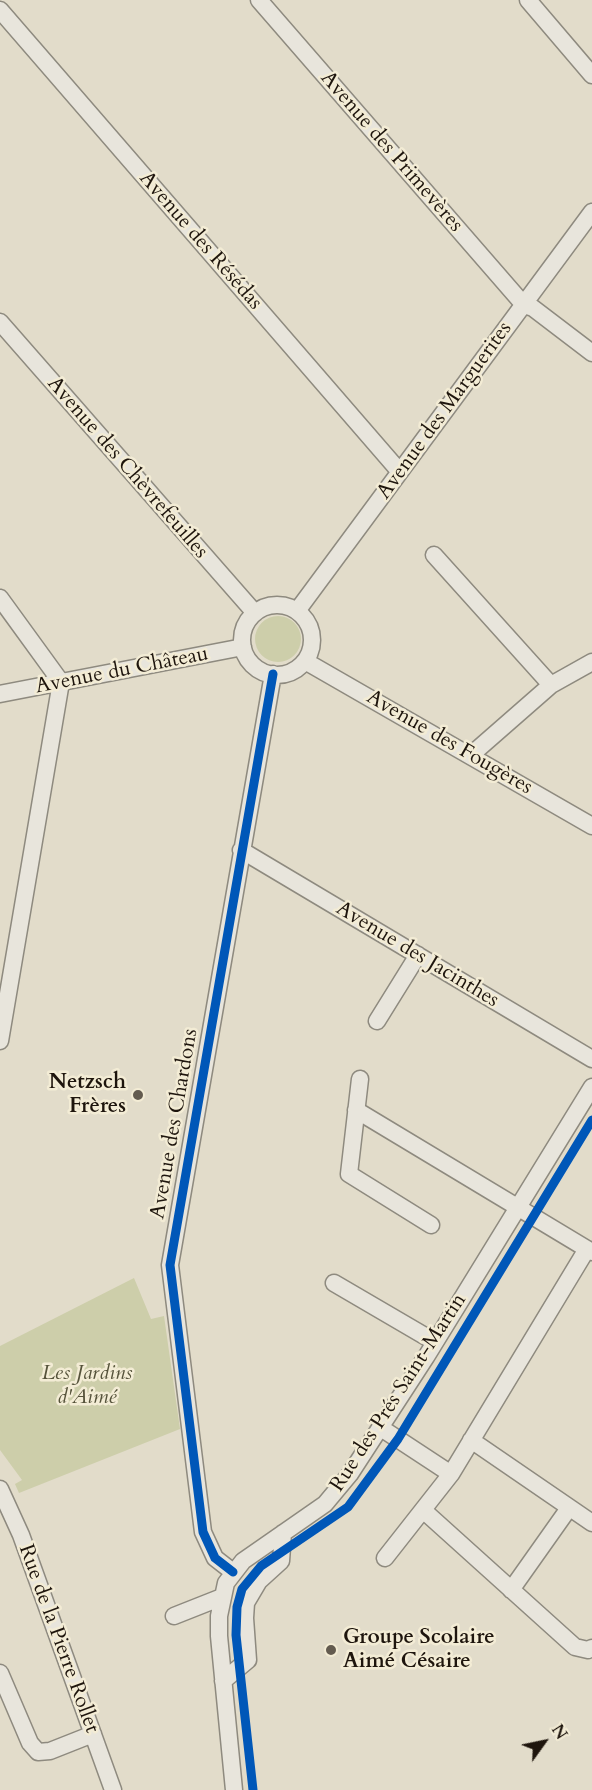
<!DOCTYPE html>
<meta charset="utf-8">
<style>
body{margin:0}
#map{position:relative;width:592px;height:1790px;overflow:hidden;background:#e2dcca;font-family:Cardo,serif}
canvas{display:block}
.north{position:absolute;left:514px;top:1712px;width:60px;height:60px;-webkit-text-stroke:4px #f3ecd5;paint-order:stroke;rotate:57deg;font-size:16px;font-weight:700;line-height:24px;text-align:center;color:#1e150d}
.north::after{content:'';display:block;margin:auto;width:21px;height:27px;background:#1e150d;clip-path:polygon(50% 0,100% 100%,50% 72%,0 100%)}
</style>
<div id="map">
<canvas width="592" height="1790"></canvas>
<div class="north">N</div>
</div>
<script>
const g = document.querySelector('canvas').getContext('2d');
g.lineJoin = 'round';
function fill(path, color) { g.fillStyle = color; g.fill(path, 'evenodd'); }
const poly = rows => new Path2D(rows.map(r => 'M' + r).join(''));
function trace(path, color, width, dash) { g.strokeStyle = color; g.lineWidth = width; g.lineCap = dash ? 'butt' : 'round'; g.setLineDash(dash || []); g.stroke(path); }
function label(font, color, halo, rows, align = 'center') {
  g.font = font + ' Cardo,serif'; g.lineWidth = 5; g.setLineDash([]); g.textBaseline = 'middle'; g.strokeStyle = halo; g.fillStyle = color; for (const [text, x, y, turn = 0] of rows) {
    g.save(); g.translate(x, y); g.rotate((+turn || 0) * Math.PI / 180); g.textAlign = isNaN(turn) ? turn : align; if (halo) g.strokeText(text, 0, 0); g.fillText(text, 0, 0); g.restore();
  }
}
const green = poly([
 '255 639a23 23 0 1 1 46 0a23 23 0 1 1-46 0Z',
 [134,1278,151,1319,164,1316,180,1429,19,1493,15,1484,22,1480,0,1450,0,1346]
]);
const minor = poly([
 [259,0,524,305,533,308,592,353],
 [528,0,592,75],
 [0,10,400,472],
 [0,322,255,613],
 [434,555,551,685],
 [0,598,61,682,0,1041],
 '242 640a35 35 0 1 1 70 0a35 35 0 1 1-70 0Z',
 [297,611,592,212],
 [305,661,592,826],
 [0,694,243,647],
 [471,755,551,685,592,662],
 [241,850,592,1059],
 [377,1021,418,955],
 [360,1079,349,1174,431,1225],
 [356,1110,592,1252],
 [334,1283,435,1342],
 [381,1428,451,1474],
 [471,1440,592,1523],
 [0,1489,21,1535,113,1790],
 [423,1510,575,1647,588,1650,592,1648],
 [385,1558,451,1474,587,1249],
 [233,1572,215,1558,203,1532,170,1265,273,674],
 [511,1590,569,1508],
 [174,1616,222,1597],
 [0,1673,30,1743,38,1752,50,1751,93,1734],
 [223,1681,248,1660,245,1618,246,1603,259,1581,281,1561,283,1533],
 [234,1790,219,1636,219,1616,226,1583,243,1561,325,1504,350,1474,426,1357,592,1087]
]);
const cycleway = poly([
 [233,1572,215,1558,203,1532,170,1265,273,674],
 [253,1790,236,1635,237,1607,242,1589,261,1566,348,1507,398,1439,592,1120]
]);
const markers = [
 [138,1095,6,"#635b4f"],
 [331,1650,6,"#635b4f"]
];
const streetNames = [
 ["Avenue des Primevères",391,152,49],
 ["Avenue des Résédas",200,241,49],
 ["Avenue des Marguerites",445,411,-54],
 ["Avenue des Chèvrefeuilles",127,468,49],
 ["Avenue du Château",122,671,-11],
 ["Avenue des Fougères",449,743,30],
 ["Avenue des Jacinthes",417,955,31],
 ["Avenue des Chardons",175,1124,-80],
 ["Rue des Prés Saint-Martin",399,1393,-57],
 ["Rue de la Pierre Rollet",58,1639,70]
];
const poiNames = [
 ["Netzsch",126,1083],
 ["Frères",126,1107],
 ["Groupe Scolaire",343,1638,"left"],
 ["Aimé Césaire",343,1662,"left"]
];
const parkNames = [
 ["Les Jardins",87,1374],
 ["d'Aimé",87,1398]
];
fill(green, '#cdceaa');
trace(minor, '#8e8a7f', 19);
trace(minor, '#e8e5dc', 16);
trace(cycleway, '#0057b8', 9);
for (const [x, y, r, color] of markers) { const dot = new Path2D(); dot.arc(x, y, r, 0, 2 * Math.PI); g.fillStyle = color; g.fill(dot); trace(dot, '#f3ecd5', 2); }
label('21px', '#1e150d', '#f3ecd5', streetNames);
label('bold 21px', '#1e150d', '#f3ecd5', poiNames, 'right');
label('italic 21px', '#55523a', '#f3ecd5', parkNames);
</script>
